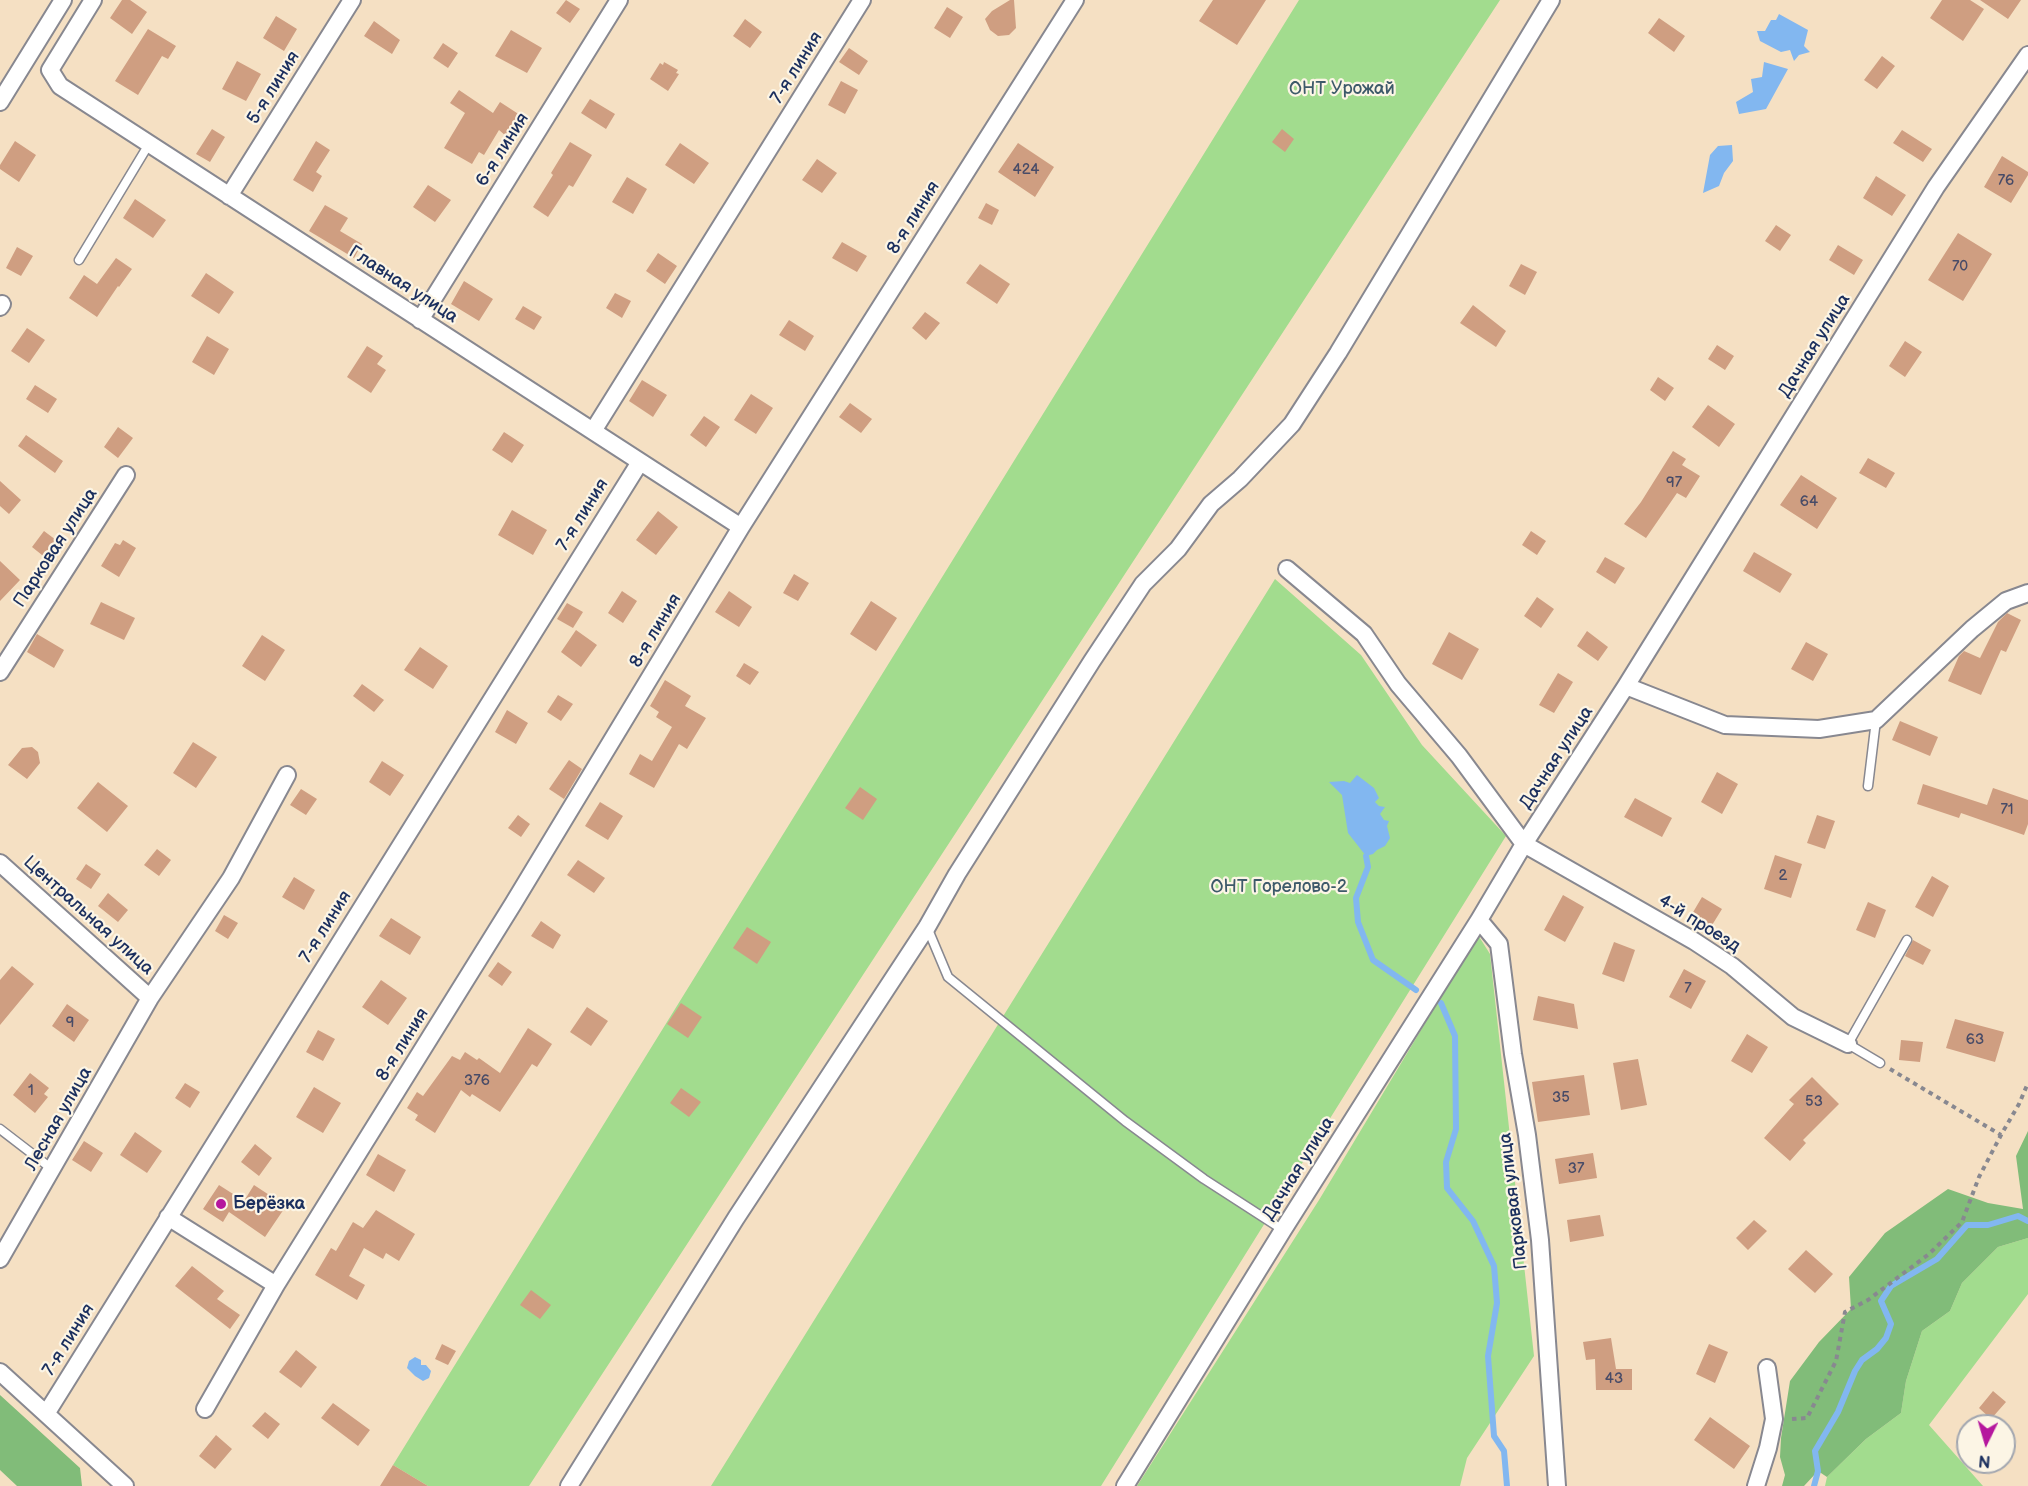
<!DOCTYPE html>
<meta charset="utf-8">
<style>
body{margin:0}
#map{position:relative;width:2028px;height:1486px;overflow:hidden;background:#f5e0c3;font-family:"Balsamiq Sans",sans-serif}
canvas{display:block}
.north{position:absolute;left:1956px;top:1414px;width:60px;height:60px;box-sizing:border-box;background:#fcf5e5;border:2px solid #a2a6af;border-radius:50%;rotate:185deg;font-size:16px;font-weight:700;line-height:24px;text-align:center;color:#1b2f5e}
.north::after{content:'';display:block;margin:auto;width:21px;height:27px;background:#b5179e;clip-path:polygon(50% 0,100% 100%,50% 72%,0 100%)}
</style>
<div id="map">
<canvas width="2028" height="1486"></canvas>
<div class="north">N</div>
</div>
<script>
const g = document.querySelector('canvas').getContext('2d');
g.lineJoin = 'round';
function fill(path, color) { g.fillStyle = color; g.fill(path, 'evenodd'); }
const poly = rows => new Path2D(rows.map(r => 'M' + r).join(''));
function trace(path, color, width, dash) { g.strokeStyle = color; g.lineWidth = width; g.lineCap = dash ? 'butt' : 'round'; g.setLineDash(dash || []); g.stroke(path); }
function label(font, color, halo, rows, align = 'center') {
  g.font = font + ' "Balsamiq Sans",sans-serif'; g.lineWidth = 4.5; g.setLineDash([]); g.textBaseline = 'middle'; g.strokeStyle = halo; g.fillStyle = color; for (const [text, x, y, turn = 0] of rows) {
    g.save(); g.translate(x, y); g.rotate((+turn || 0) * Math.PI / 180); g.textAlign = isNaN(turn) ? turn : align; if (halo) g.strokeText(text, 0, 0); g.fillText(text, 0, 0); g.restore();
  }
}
const green = poly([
 [1299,0,1500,0,529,1486,428,1486,393,1465],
 [1275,579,1361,655,1422,745,1506,836,1101,1486,711,1486],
 [1478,935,1490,954,1534,1356,1467,1458,1460,1486,1137,1486,1319,1200],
 [2028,1238,2028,1294,1929,1425,1983,1486,1825,1486,1827,1477,1866,1439,1901,1413,1906,1381,1922,1331,1950,1311,1962,1283,1998,1247]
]);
const forest = poly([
 [2028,1131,2028,1238,1998,1247,1962,1283,1950,1311,1922,1331,1906,1381,1901,1413,1866,1439,1827,1477,1818,1471,1804,1486,1782,1486,1785,1475,1780,1457,1781,1438,1790,1381,1819,1342,1851,1309,1849,1277,1885,1233,1948,1189,1988,1203,2023,1209,2016,1156],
 [0,1395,80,1468,82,1486,17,1486,0,1470]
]);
const water = poly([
 [1779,14,1808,30,1804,46,1810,52,1799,55,1794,61,1790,50,1781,52,1760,41,1757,31,1765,31,1771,20,1776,20],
 [1764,62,1788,69,1766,109,1739,114,1736,102,1753,92,1751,79,1762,77],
 [1732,145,1733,161,1724,173,1719,186,1703,193,1710,155,1718,146],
 [1357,775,1374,788,1379,798,1375,802,1379,806,1385,807,1380,814,1384,820,1389,821,1387,826,1390,838,1385,846,1377,850,1373,854,1366,856,1348,833,1342,795,1329,782,1344,781,1350,783],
 [415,1357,421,1360,421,1365,426,1365,431,1371,429,1378,423,1381,415,1376,407,1368,409,1361]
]);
const stream = poly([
 [1366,856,1368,867,1356,898,1358,922,1373,960,1416,990],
 [1441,1003,1455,1036,1456,1129,1446,1162,1447,1188,1473,1221,1494,1266,1497,1303,1488,1356,1494,1436,1504,1451,1507,1486],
 [1814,1486,1818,1471,1815,1451,1838,1412,1855,1371,1862,1360,1877,1349,1886,1338,1891,1324,1881,1301,1891,1286,1937,1259,1967,1225,1988,1225,2018,1216,2028,1221]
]);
const building = poly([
 [122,0,130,0,147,12,132,34,110,18],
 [566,0,580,9,570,23,556,13],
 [1010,0,1014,0,1016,28,1009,35,998,36,990,30,985,19,992,11],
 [1213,0,1266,0,1237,45,1199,21],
 [1942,0,1970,0,1984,9,1963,41,1930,18],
 [1980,0,2021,0,2008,19],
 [947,7,963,17,950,38,934,28],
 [276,16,297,29,284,51,263,38],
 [1659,18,1685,36,1674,52,1648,33],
 [745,19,762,32,750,48,733,36],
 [374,21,400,40,392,54,364,36],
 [148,29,176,46,168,59,162,56,138,95,115,81],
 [511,30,542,48,527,73,495,56],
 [443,43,458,53,448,68,433,58],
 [849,48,868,61,859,75,839,62],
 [1882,56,1895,66,1877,89,1864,80],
 [237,61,261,74,246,101,222,89],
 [664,62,678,70,676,73,679,74,668,91,650,79,660,63,663,65],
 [841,81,858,90,845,114,828,105],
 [459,90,493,113,500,102,520,115,506,136,499,130,484,155,479,152,472,164,444,148,465,113,450,103],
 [590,99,615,114,606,129,581,113],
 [212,129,225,137,210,162,196,154],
 [1282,129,1294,139,1285,152,1272,142],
 [1902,130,1932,149,1923,162,1893,143],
 [15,141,36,155,19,182,0,169,0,165],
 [316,141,330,150,316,172,322,176,313,192,293,180],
 [570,142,592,155,573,187,569,185,548,217,533,207,553,175,551,173],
 [680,143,709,163,694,184,665,165],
 [1018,143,1054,167,1035,197,998,172],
 [2002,156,2028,172,2028,175,2011,203,1984,187],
 [817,159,837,173,822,193,802,180],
 [1876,176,1906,195,1892,216,1863,198],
 [627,177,647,189,633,214,612,202],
 [428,185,451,200,435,222,413,207],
 [135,199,166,220,153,238,123,218],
 [986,203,999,210,992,225,978,218],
 [325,205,348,218,340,231,362,244,354,258,309,231],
 [1776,225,1791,235,1780,251,1765,241],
 [1958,233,1992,254,1963,301,1928,280],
 [842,242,867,256,857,272,832,258],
 [1838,245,1863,260,1854,275,1829,260],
 [17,247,33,256,21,276,6,268],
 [658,253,677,266,665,284,646,271],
 [116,258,132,269,119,287,118,286,97,317,69,298,84,275,97,284],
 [980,264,1010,284,997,304,966,283],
 [1521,264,1537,272,1525,295,1509,286],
 [206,273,234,292,219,314,191,296],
 [464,281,493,299,479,321,451,304],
 [615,293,631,301,622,318,606,308],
 [1473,305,1506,331,1496,347,1460,323],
 [523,306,542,317,534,330,515,319],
 [925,312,940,323,926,340,912,328],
 [789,320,814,336,805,351,779,335],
 [27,328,45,340,29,363,11,351],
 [207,336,229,349,214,375,192,362],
 [1905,341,1922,352,1905,377,1889,366],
 [1717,345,1734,356,1725,370,1708,359],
 [367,346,383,356,377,364,386,370,371,393,347,377],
 [1658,377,1674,388,1665,401,1650,390],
 [642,380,667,395,653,417,629,401],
 [35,385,57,399,48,413,26,399],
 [751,394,773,408,756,434,734,420],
 [850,403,872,419,861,433,839,417],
 [1708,405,1735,424,1719,447,1692,427],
 [704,416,720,427,706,447,690,435],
 [118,427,133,438,118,458,104,447],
 [504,432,524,445,512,463,492,450],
 [26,435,63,461,55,473,18,446],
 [1673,451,1686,459,1682,465,1700,476,1686,498,1677,493,1646,538,1624,524,1641,502],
 [1868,458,1895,473,1886,488,1859,473],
 [1801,475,1837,498,1817,529,1780,505],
 [0,481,21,500,9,514,0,506],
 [512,510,547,530,533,555,498,535],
 [658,511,678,527,656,555,636,540],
 [44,531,60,543,47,559,32,547],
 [1531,531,1546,541,1537,555,1522,545],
 [123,540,136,548,119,577,101,566,115,543,120,545],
 [1754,552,1792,574,1780,593,1743,571],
 [1605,557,1625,568,1615,584,1596,572],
 [0,561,20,580,0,601],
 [794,574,809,583,798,601,783,593],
 [622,591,637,601,623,623,608,613],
 [729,591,752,607,739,627,715,612],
 [1537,597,1554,609,1541,628,1524,616],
 [871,601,897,618,876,651,850,634],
 [101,602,135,618,124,640,90,624],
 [567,603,583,612,573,628,557,619],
 [2007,613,2021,620,2006,652,2001,650,1981,695,1948,681,1959,656,1964,651,1980,658,1998,622],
 [576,630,597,645,581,667,561,652],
 [1587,631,1608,647,1598,661,1577,646],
 [1449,632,1479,649,1462,680,1432,664],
 [37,634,64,650,54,668,27,652],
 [262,635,285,650,265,681,242,666],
 [1806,642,1828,654,1813,681,1791,669],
 [420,647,448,666,433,689,404,670],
 [744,663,759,672,750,685,736,676],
 [1558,673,1573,682,1554,713,1539,705],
 [665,680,691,696,685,706,706,718,687,749,679,744,654,788,629,774,640,754,652,761,672,727,656,717,659,712,650,706],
 [362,684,384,700,374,712,353,696],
 [558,695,573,704,561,721,547,712],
 [507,710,528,723,516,744,495,732],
 [1900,721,1938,737,1930,756,1892,740],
 [193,742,217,757,196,788,173,773],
 [32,747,38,752,40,763,27,779,8,765,22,748],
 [569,760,582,769,564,799,549,789],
 [382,761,404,775,390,796,369,782],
 [1717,772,1738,784,1722,814,1701,802],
 [98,782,128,806,107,832,77,808],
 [1923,784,1987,805,1993,788,2028,800,2028,824,2024,835,1961,813,1959,818,1917,804],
 [860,787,877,799,863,820,845,808],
 [301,789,317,799,306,815,290,805],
 [1635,798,1672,818,1662,837,1624,817],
 [600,802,623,816,608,840,585,826],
 [518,815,530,824,521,837,508,828],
 [1817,815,1835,821,1825,849,1807,843],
 [157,849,171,860,159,876,144,865],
 [1775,855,1802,864,1791,898,1764,889],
 [578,860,605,878,594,893,567,875],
 [86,864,101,874,91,889,76,879],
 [1932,876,1949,886,1933,917,1915,907],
 [294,877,315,890,304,910,282,897],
 [108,893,128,910,118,922,98,906],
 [1563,895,1584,907,1565,942,1544,930],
 [1702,897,1722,909,1709,930,1689,919],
 [1868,902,1886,910,1875,938,1856,930],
 [224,915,238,923,228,939,215,931],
 [391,918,421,937,410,955,379,936],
 [541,921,561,935,553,949,531,936],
 [747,927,771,942,757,964,733,948],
 [1913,940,1931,950,1923,965,1905,956],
 [1614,942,1635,950,1624,982,1602,974],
 [498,962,512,972,502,986,488,976],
 [12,966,34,984,0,1025,0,980],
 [1684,969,1706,981,1691,1009,1669,997],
 [381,980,407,998,388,1025,362,1007],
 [1538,996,1574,1004,1578,1029,1533,1020],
 [681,1003,702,1017,688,1038,667,1024],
 [67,1004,89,1020,74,1042,52,1026],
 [587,1007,608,1021,591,1046,570,1032],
 [1955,1019,2004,1032,1995,1062,1946,1048],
 [528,1028,552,1044,537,1067,532,1064,500,1112,472,1094,470,1097,461,1090,435,1133,415,1120,418,1115,407,1108,417,1092,423,1096,452,1056,460,1060,465,1052,477,1060,479,1058,500,1073],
 [318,1030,335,1039,323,1061,306,1052],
 [1747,1034,1768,1047,1752,1073,1731,1061],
 [1901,1040,1923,1042,1920,1062,1899,1060],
 [1638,1059,1647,1105,1621,1110,1613,1063],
 [30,1073,49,1088,44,1094,48,1097,35,1113,13,1095],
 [1584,1075,1590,1115,1538,1122,1532,1082],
 [1812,1077,1839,1104,1803,1140,1806,1143,1790,1161,1764,1138,1794,1104,1789,1100],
 [185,1083,200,1092,190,1108,175,1098],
 [314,1087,341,1103,323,1133,296,1117],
 [681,1088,701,1102,689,1117,670,1103],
 [135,1132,162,1151,147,1173,120,1155],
 [84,1141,103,1153,91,1172,72,1160],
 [255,1144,272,1158,259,1176,241,1162],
 [1593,1153,1597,1178,1559,1184,1555,1159],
 [378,1154,406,1170,394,1192,366,1175],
 [219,1185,244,1201,254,1185,286,1206,265,1237,229,1212,223,1222,203,1209],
 [376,1210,415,1234,399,1261,386,1253,383,1259,364,1248,349,1276,365,1285,357,1300,315,1275,331,1248,336,1251,353,1222,363,1228],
 [1600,1215,1604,1236,1570,1242,1567,1220],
 [1754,1220,1767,1231,1748,1250,1736,1238],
 [1806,1250,1833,1274,1815,1293,1788,1269],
 [192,1266,224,1291,217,1299,240,1315,230,1329,175,1286],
 [531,1290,551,1305,540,1319,520,1305],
 [1611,1338,1616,1369,1632,1369,1632,1390,1596,1390,1595,1359,1586,1360,1583,1342],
 [442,1344,456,1351,448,1365,435,1359],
 [1709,1344,1728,1352,1715,1383,1696,1374],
 [296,1350,317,1367,301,1388,279,1372],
 [1993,1391,2006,1402,1991,1419,1979,1408],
 [333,1403,370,1430,358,1446,321,1418],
 [265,1412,280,1424,268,1439,252,1426],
 [1710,1417,1750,1446,1734,1469,1694,1440],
 [216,1435,232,1449,215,1469,199,1456],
 [393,1465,428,1486,380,1486]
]);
const path = poly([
 [1890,1069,2001,1135],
 [1792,1419,1807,1418,1836,1361,1845,1312,1868,1300,1929,1254,1962,1222,1979,1177,2001,1135,2019,1104,2028,1083]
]);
const service = poly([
 [79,260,149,144],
 [1868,786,1876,720],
 [927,927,948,977,1125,1121,1204,1179,1283,1230],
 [1880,1063,1848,1044,1907,940],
 [0,1129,52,1169]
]);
const minor = poly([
 [93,0,50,70,60,86,741,527],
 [0,102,63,0],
 [229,196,352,0],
 [0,307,2,304],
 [420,320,619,0],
 [593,431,862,0],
 [1287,569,1364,634,1398,684,1459,756,1524,844,1694,941,1732,966,1793,1017,1848,1044],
 [0,672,126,475],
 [1626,686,1725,725,1819,729,1876,720,1972,629,2006,601,2028,593],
 [0,863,150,998],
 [1479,920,1499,944,1513,1054,1527,1135,1540,1240,1557,1486],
 [168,1217,276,1285,513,904,741,527,1075,0],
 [0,1259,150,998,231,878,287,775],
 [0,1372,125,1486],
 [205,1409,276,1285],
 [46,1414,640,462],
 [569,1486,736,1218,927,927,957,874,1092,661,1143,584,1178,549,1211,504,1240,479,1292,424,1338,353,1551,0],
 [1125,1486,1283,1230,1479,920,1524,844,1626,686,1936,187,2028,55],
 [1756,1486,1768,1448,1774,1419,1767,1368]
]);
const markers = [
 [221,1204,6,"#b5179e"]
];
const numberNames = [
 ["424",1026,170],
 ["76",2006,181],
 ["70",1960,267],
 ["97",1674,483],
 ["64",1809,502],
 ["71",2007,810],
 ["2",1783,876],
 ["7",1688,989],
 ["9",70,1023],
 ["63",1975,1040],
 ["376",477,1081],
 ["1",31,1091],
 ["35",1561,1098],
 ["53",1814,1102],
 ["37",1576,1169],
 ["43",1614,1379]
];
const streetNames = [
 ["7-я линия",797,68,-58],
 ["5-я линия",274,88,-58],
 ["6-я линия",503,150,-58],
 ["8-я линия",914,218,-58],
 ["Главная улица",403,285,33],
 ["Дачная улица",1815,346,-58],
 ["7-я линия",583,515,-58],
 ["Парковая улица",56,548,-57],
 ["8-я линия",656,631,-59],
 ["Дачная улица",1557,758,-57],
 ["Центральная улица",88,916,42],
 ["4-й проезд",1699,924,32],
 ["7-я линия",326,927,-58],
 ["8-я линия",403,1045,-58],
 ["Лесная улица",59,1119,-60],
 ["Дачная улица",1299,1169,-58],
 ["Парковая улица",1514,1201,-97],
 ["7-я линия",69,1340,-58]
];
const parkNames = [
 ["ОНТ Урожай",1342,89],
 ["ОНТ Горелово-2",1279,887]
];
const poiNames = [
 ["Берёзка",233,1204]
];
fill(green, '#a2dc8e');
fill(forest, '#81bc79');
fill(water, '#82b7f0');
trace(stream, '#82b7f0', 6);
fill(building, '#cf9e81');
trace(service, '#888890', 11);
trace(minor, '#888890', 20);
trace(path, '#888890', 4, [4.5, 4.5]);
trace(service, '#fff', 8);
trace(minor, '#fff', 16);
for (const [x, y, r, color] of markers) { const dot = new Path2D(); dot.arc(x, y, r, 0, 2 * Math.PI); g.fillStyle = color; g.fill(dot); trace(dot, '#fcf5e5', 2); }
label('15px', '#484b67', null, numberNames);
label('18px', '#1b2f5e', '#fcf5e5', streetNames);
label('18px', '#3d5a6a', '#fcf5e5', parkNames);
label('bold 18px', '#1b2f5e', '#fcf5e5', poiNames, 'left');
</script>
